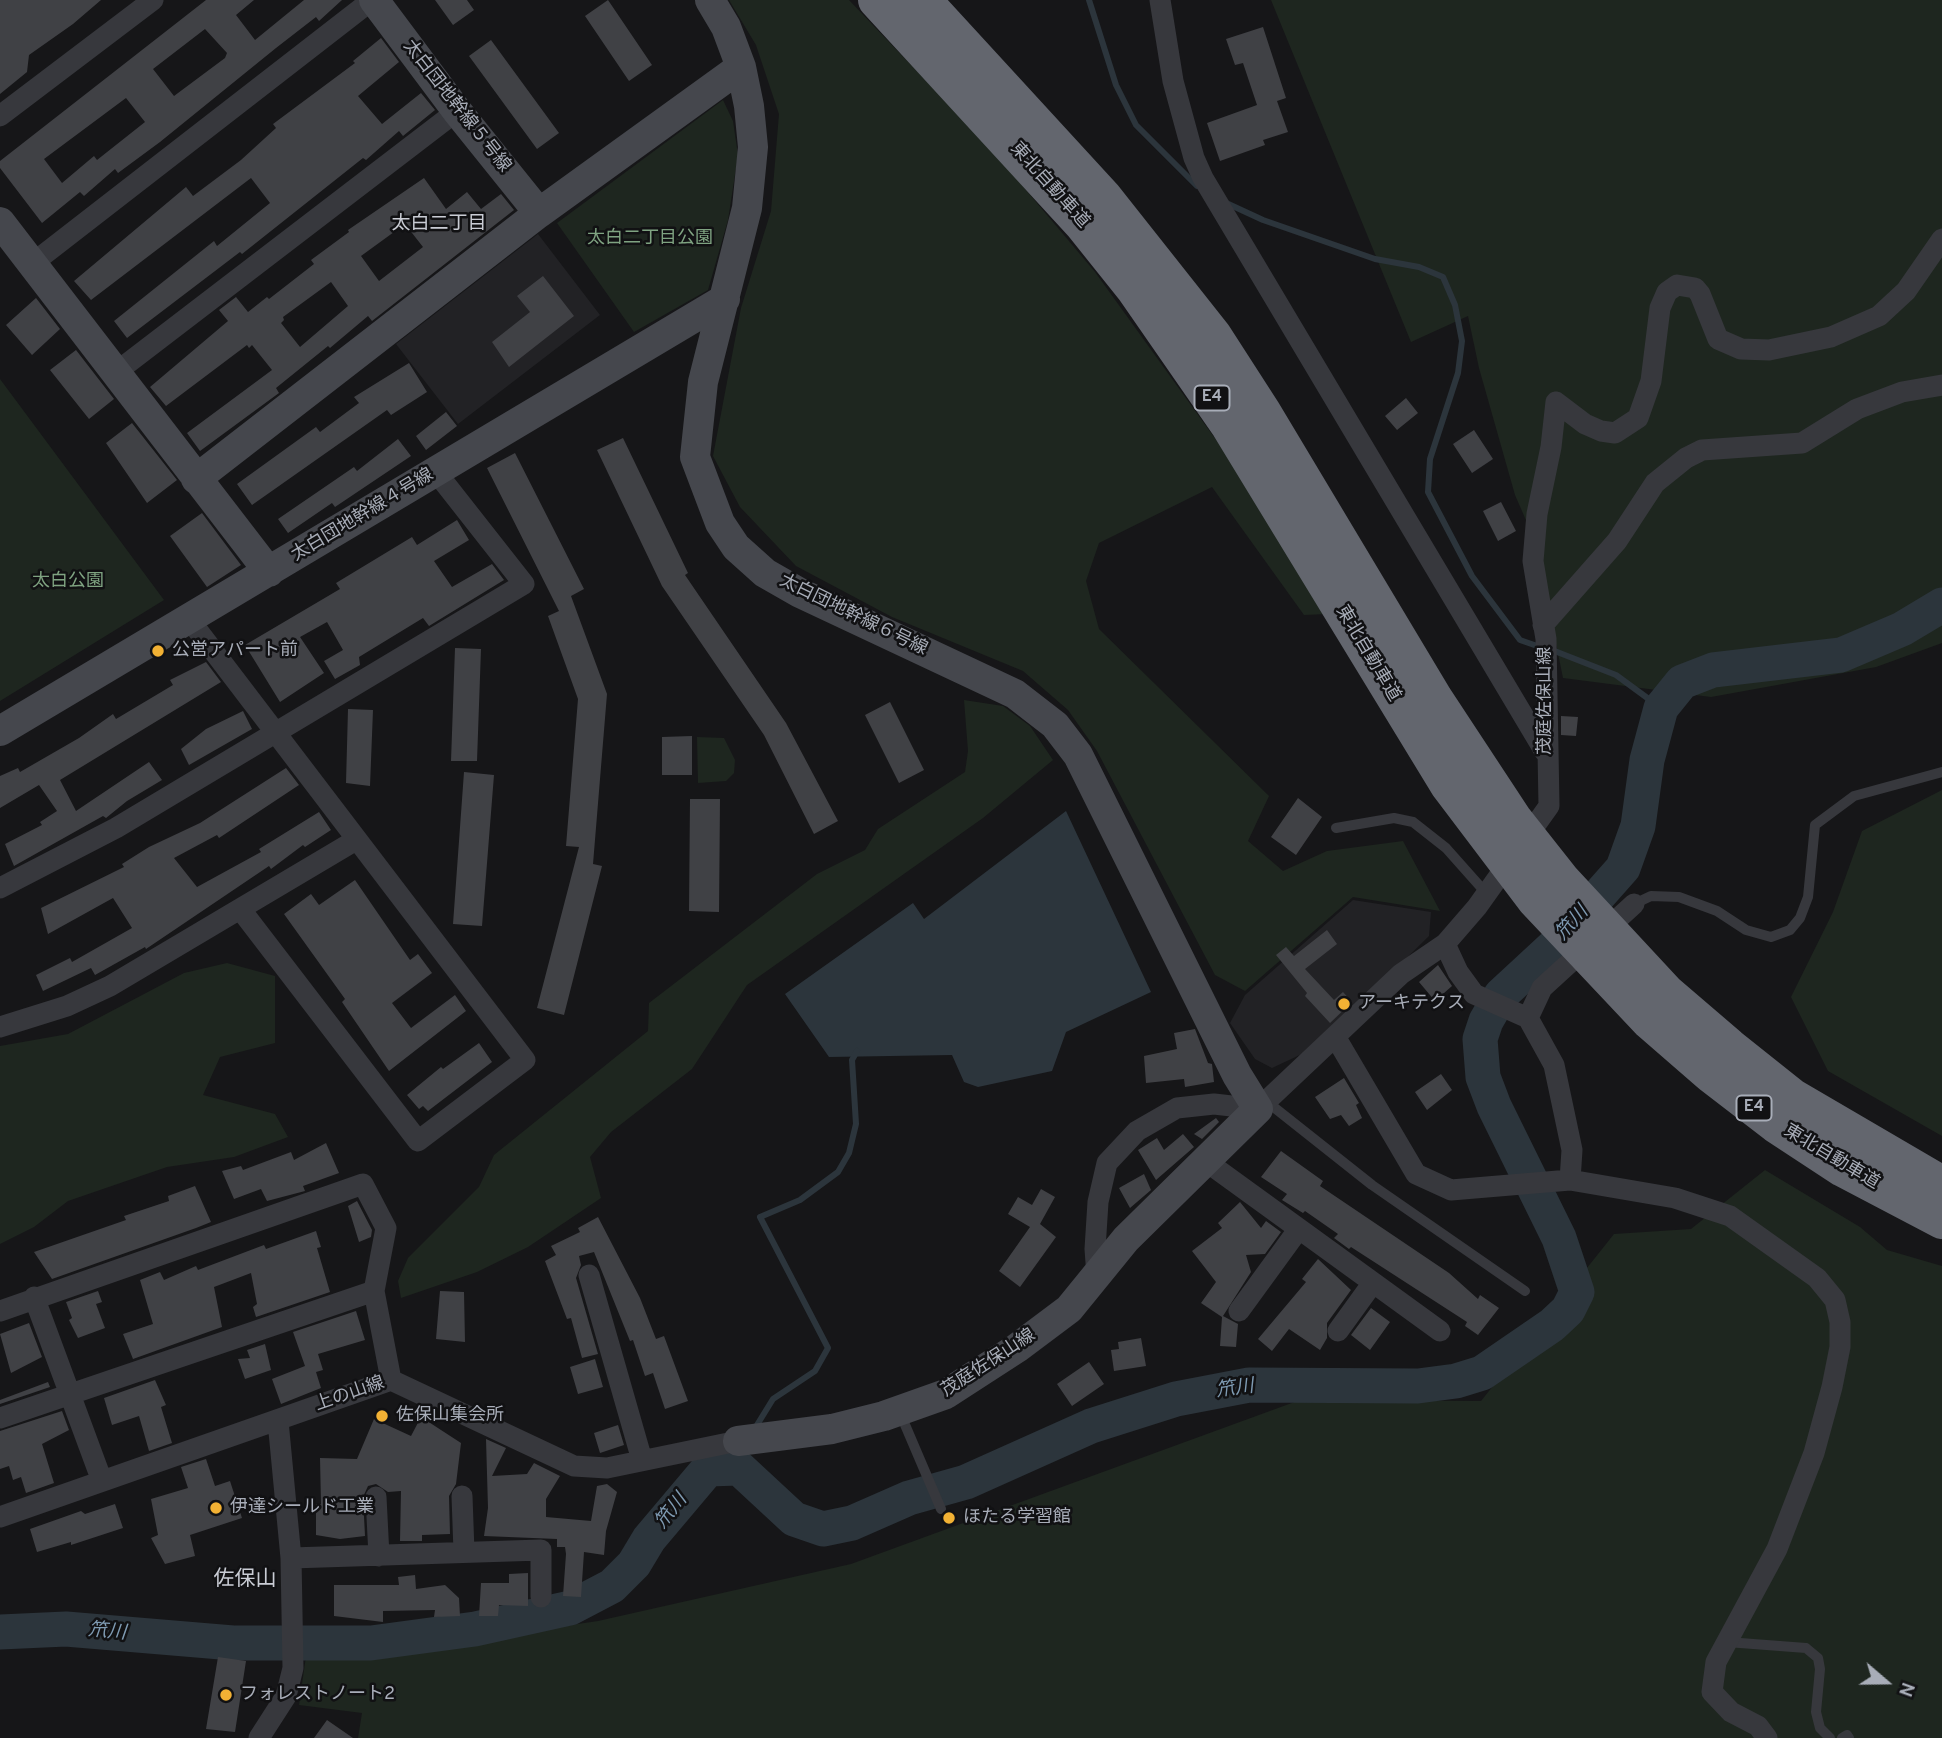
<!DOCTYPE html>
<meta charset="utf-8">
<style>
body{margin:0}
#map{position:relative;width:1942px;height:1738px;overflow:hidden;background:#161618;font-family:Overpass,sans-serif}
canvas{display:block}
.north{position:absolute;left:1851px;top:1647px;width:70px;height:70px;-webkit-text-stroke:5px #111113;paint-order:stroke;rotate:110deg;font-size:19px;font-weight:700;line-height:28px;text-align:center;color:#a8adb8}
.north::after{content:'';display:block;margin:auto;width:24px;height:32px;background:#a8adb8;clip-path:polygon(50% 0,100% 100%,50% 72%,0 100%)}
</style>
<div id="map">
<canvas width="1942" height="1738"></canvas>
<div class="north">N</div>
</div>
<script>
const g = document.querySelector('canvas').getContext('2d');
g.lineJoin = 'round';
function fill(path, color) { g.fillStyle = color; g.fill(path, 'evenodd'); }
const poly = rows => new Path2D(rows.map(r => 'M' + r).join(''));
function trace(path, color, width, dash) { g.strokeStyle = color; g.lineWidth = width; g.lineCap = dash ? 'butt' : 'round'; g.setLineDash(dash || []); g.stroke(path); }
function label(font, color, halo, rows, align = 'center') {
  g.font = font + ' Overpass,"Noto Sans JP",sans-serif'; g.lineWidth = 5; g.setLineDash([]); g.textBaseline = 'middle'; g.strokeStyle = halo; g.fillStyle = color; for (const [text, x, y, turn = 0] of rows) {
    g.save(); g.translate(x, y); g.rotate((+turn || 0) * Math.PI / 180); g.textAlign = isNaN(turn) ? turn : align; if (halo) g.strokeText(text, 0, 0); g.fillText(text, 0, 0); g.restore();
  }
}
const built = poly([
 [538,234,600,315,458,424,396,344],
 [1353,900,1431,912,1429,936,1366,998,1304,1053,1272,1068,1255,1059,1230,1023,1245,995]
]);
const green = poly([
 [729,0,849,0,994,152,1095,272,1232,462,1327,614,1304,615,1212,487,1099,543,1086,581,1099,629,1269,796,1248,841,1283,871,1327,851,1403,841,1440,911,1353,897,1245,991,1215,975,1097,751,1068,710,1023,671,892,617,796,566,740,507,713,456,741,308,771,211,779,114,756,45],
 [1271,0,1942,0,1942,643,1876,667,1711,697,1563,678,1535,541,1515,495,1479,368,1468,316,1411,342],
 [723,100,733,121,738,155,728,220,708,290,634,332,557,223],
 [0,379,164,600,0,701],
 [964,700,1003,706,1030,726,1053,760,983,818,747,985,692,1069,611,1132,590,1157,601,1198,528,1247,477,1272,401,1298,398,1281,408,1258,479,1187,494,1155,648,1031,649,1003,817,874,865,850,878,829,965,772,968,751],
 [697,737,724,738,735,760,734,773,726,781,698,783],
 [1942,790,1942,1136,1828,1071,1791,997,1833,912,1862,831],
 [227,963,275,976,275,1043,220,1057,203,1095,275,1114,288,1137,234,1157,167,1167,68,1201,34,1227,0,1244,0,1046,68,1034,184,973],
 [1765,1170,1860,1227,1887,1250,1942,1266,1942,1738,358,1738,362,1713,299,1705,306,1656,415,1648,598,1621,851,1564,1300,1400,1481,1401,1614,1234,1691,1229]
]);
const water = poly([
 [1066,811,1151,992,1066,1032,1052,1071,978,1087,964,1082,952,1055,829,1057,785,994,913,903,924,919]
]);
const stream = poly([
 [1089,0,1116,85,1136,125,1197,186],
 [1224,202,1263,220,1375,259,1419,267,1443,277,1455,305,1462,341,1458,373,1430,459,1428,492,1472,576,1520,640,1540,647],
 [1552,650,1616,675,1661,708],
 [757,1425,773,1399,815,1371,828,1348,760,1217,800,1200,838,1172,849,1153,856,1124,852,1060,857,1051],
 [739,1468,746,1454]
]);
const river = poly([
 [0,1632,66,1629,233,1643,371,1643,475,1629,570,1608,612,1586,634,1564,649,1539,708,1469,739,1468,794,1519,823,1529,852,1523,909,1498,966,1482,1091,1426,1176,1399,1249,1385,1418,1386,1456,1381,1482,1373,1552,1325,1568,1310,1577,1292,1559,1238,1494,1106,1483,1077,1480,1039,1486,1021,1501,995,1554,946,1623,868,1638,826,1647,760,1661,708,1682,682,1713,670,1841,655,1902,629,1942,605]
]);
const building = poly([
 [0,0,101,0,73,24,29,55,27,72,0,94],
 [206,0,254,0,236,15,255,40,304,0,342,0,319,21,316,17,276,48,160,142,118,173,115,169,84,196,80,192,42,223,0,168,0,161],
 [205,29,227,53,225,58,174,96,153,69],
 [126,98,145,122,97,160,94,156,62,183,44,159],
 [435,0,467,0,474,10,453,25],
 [608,0,652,65,629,81,585,16],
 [1263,27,1286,98,1277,101,1288,132,1263,140,1265,145,1220,161,1207,123,1257,105,1243,63,1235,65,1226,39],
 [381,38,399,62,358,96,382,124,421,93,435,110,403,136,399,131,366,160,363,158,242,254,240,252,127,338,114,321,214,241,217,246,270,203,251,178,91,300,74,281,186,187,193,196,241,160,276,128,273,124,355,63,353,61],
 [491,40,559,133,537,149,469,56],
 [424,178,446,209,467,192,481,209,501,194,514,210,372,321,368,316,330,348,328,346,276,388,279,393,200,451,187,433,272,370,252,345,249,348,247,345,166,406,150,387,228,321,219,310,236,297,248,312,267,297,269,299,314,264,311,260,349,232,348,230],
 [405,224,423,247,379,281,361,256],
 [331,282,348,306,300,347,281,323,284,320,283,317],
 [543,276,574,316,509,367,492,342,530,312,517,296],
 [36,298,60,329,32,355,6,325],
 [76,350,114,399,89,419,50,370],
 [409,363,427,392,391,415,387,410,252,505,237,484,316,427,320,432,359,403,354,397],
 [1406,398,1418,413,1397,430,1385,416],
 [446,412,457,426,426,450,416,436],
 [132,423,177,480,147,503,106,443],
 [1474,430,1493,459,1472,473,1453,444],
 [623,438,688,573,685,575,786,723,838,821,814,834,764,735,662,586,597,450],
 [398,439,411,456,335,507,332,503,288,533,278,519,354,467,357,471],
 [515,453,584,589,571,596,607,694,593,864,602,866,564,1015,537,1008,579,847,566,846,578,699,548,616,559,611,487,468],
 [1501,502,1516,531,1498,541,1483,511],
 [202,513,241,565,207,587,170,536],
 [457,520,469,540,434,561,452,587,492,564,504,580,429,626,423,618,359,657,360,665,335,679,324,661,343,650,327,622,300,637,324,673,280,702,245,645,340,589,336,583,412,537,417,545],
 [455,648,481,649,477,761,451,761],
 [206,662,221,682,60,780,76,811,149,762,162,780,127,801,106,818,103,816,14,866,5,844,42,825,40,822,57,811,39,785,0,808,0,776,18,768,20,772,79,738,113,714,116,719,173,685,170,680],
 [890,702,924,770,899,783,865,715],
 [348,709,373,710,370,786,346,783],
 [243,711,252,729,189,765,181,749,206,729],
 [1561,716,1578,717,1576,736,1561,735],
 [692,736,692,775,662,775,662,737],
 [286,768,299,785,219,838,217,835,174,858,197,887,261,852,259,849,319,812,331,830,305,847,303,845,271,869,269,866,146,949,145,947,95,975,91,968,43,991,36,975,70,958,72,962,132,928,113,898,48,934,41,908,124,867,122,864,149,847,200,823],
 [464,772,494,775,482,926,453,924],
 [1298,798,1322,817,1296,855,1271,837],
 [690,799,720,799,719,912,689,911],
 [355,880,410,960,418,954,432,973,392,1003,411,1028,455,995,466,1011,389,1071,342,1002,345,999,284,914,311,894,319,905],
 [1327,930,1337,944,1305,969,1334,1000,1343,992,1352,1002,1330,1023,1305,996,1307,993,1276,955,1286,947,1294,956],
 [1438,965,1452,986,1435,1001,1419,982],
 [1195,1029,1208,1063,1212,1064,1214,1082,1185,1087,1184,1079,1146,1083,1144,1056,1177,1049,1174,1033],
 [479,1043,492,1062,428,1111,423,1106,419,1109,407,1095,441,1067,443,1069],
 [1441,1074,1452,1090,1427,1110,1415,1092],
 [1344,1078,1359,1103,1356,1105,1362,1118,1349,1126,1341,1115,1330,1119,1315,1097],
 [1216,1118,1219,1122,1202,1139,1194,1134],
 [1183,1134,1194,1147,1156,1180,1138,1150,1157,1138,1164,1150],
 [326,1143,339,1173,303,1186,305,1191,267,1201,261,1189,234,1199,222,1171,241,1166,243,1170,291,1152,294,1160],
 [1281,1151,1323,1181,1320,1186,1449,1273,1478,1299,1480,1295,1499,1308,1478,1335,1465,1326,1467,1322,1351,1247,1349,1249,1334,1238,1338,1234,1305,1211,1303,1213,1282,1200,1287,1194,1261,1177],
 [1144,1174,1151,1190,1130,1208,1119,1188],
 [195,1186,211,1222,196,1228,52,1279,34,1252,126,1220,124,1216,169,1201,168,1196],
 [1041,1189,1055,1197,1040,1224,1056,1237,1020,1287,999,1271,1030,1227,1008,1214,1018,1197,1032,1205],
 [357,1201,372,1230,371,1237,359,1242,348,1206],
 [1240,1202,1261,1228,1266,1221,1281,1232,1265,1254,1246,1255,1251,1272,1223,1316,1238,1324,1236,1347,1220,1346,1222,1317,1201,1303,1216,1282,1192,1251,1222,1228,1218,1223],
 [598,1217,640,1298,656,1339,664,1336,688,1401,665,1409,653,1373,645,1376,633,1340,630,1341,594,1252,579,1256,581,1265,576,1278,598,1354,582,1358,571,1318,567,1319,545,1261,556,1255,551,1246,580,1232,578,1228],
 [316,1231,321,1247,317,1248,330,1292,256,1317,253,1307,257,1304,251,1273,214,1287,222,1327,133,1359,123,1334,153,1324,140,1280,160,1272,164,1280,196,1266,198,1270,264,1245,266,1249],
 [1318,1259,1351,1290,1327,1323,1327,1338,1320,1350,1289,1329,1272,1351,1258,1339,1306,1282,1302,1279],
 [98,1291,102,1302,96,1304,105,1328,78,1338,69,1320,72,1318,66,1302],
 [440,1291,464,1292,465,1342,436,1339],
 [1371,1308,1390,1322,1370,1350,1351,1335],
 [356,1311,365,1340,318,1354,323,1370,316,1372,321,1388,281,1404,272,1379,305,1366,293,1332],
 [29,1323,42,1357,11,1373,0,1334],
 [1141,1338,1146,1366,1114,1371,1111,1350,1119,1349,1118,1342],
 [265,1344,271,1370,245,1379,238,1359,250,1358,247,1350],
 [595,1359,603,1387,578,1394,570,1367],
 [1089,1362,1104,1384,1072,1406,1057,1384],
 [155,1380,166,1405,161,1407,172,1443,149,1451,139,1416,112,1425,104,1398],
 [48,1382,50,1387,0,1404,0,1400],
 [62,1411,69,1430,42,1444,54,1483,26,1493,21,1477,13,1480,9,1466,0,1469,0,1431],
 [421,1417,461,1443,456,1484,449,1496,450,1534,422,1535,422,1541,400,1541,401,1491,388,1492,376,1484,368,1486,363,1497,365,1536,340,1539,316,1535,316,1504,321,1504,320,1458,357,1459,374,1419,411,1436],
 [618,1425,624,1445,600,1453,594,1433],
 [486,1439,506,1448,492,1476,527,1474,534,1463,560,1476,546,1499,546,1517,591,1521,597,1486,607,1484,617,1492,606,1531,604,1555,584,1552,581,1597,563,1596,566,1554,565,1547,557,1547,557,1539,484,1536,488,1508],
 [206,1459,215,1486,230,1481,242,1518,190,1535,195,1556,165,1564,151,1538,158,1535,151,1499,188,1488,181,1467],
 [115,1504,123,1528,71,1545,71,1542,37,1552,30,1529,81,1511,85,1514],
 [528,1573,528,1606,499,1605,498,1616,479,1616,481,1583,509,1583,509,1574],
 [415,1575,416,1589,445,1585,459,1598,460,1616,434,1617,435,1610,383,1611,383,1622,334,1616,334,1585,399,1585,398,1577],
 [218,1657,246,1661,235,1732,206,1729],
 [327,1720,353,1738,314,1738]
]);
const lane = poly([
 [1336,828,1394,818,1413,822,1446,848,1486,893],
 [1634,904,1651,896,1679,897,1717,911,1746,930,1771,937,1790,930,1800,918,1808,897,1815,825,1854,796,1942,772],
 [1266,1101,1372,1185,1525,1291],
 [900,1413,941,1509],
 [1727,1642,1806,1648,1818,1658,1820,1669,1816,1712,1820,1728,1830,1738],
 [1842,1738,1847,1735,1849,1738]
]);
const street = poly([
 [1160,0,1173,81,1194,158,1203,178,1545,752],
 [0,116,153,0],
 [33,263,372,0],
 [115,373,457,111],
 [1556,402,1585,424,1601,431,1615,433,1638,418,1651,381,1660,308,1667,292,1677,285,1695,288,1700,294,1718,339,1741,349,1769,350,1831,337,1879,316,1906,291,1942,239],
 [189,619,525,1060,418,1141,241,910],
 [1543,625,1617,541,1655,483,1686,458,1702,450,1802,443,1857,409,1902,392,1942,385],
 [0,888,116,828,524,584,436,472],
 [1634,904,1542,988,1528,1018,1554,1065,1572,1150,1570,1180,1675,1198,1730,1216,1817,1278,1835,1300,1840,1322,1840,1347,1832,1387,1814,1453,1777,1549,1716,1662,1712,1692,1731,1712,1758,1726,1767,1738],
 [1445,944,1458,972,1474,994,1528,1018],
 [0,1027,67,1006,110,986,356,840],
 [1336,1038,1416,1174,1451,1190,1570,1180],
 [1207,1162,1440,1331],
 [589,1275,642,1460],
 [1097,1276,1095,1249,1098,1202,1107,1163,1137,1131,1177,1108,1214,1104,1258,1109,1401,974,1445,944,1477,907,1549,806,1546,639,1533,561,1537,514,1551,447,1556,402],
 [34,1297,102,1481],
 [0,1311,363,1184,386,1228,374,1291,391,1380],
 [1239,1311,1298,1230],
 [1338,1331,1372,1284],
 [0,1418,374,1291],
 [462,1496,464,1552],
 [376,1497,379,1556],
 [0,1517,391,1380,574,1466,607,1468,738,1441],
 [291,1558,541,1550,541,1597],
 [259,1738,286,1696,293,1668,291,1558,278,1421]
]);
const secondary = poly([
 [374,0,457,111,539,213],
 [710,0,726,27,741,67,749,106,753,147,747,208,703,382,695,457,720,523,736,547,765,573,800,593,1015,694,1055,725,1078,755,1237,1075,1258,1109,1126,1239,1069,1309,1017,1348,946,1394,884,1416,832,1429,738,1441],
 [0,222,269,572],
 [196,479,539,213,741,67],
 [0,731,725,299]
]);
const highway = poly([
 [877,0,1083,224,1135,289,1230,426,1449,785,1536,900,1650,1021,1711,1074,1776,1124,1843,1168,1942,1220],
 [922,0,1103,197,1213,336,1262,412,1434,699,1513,819,1562,881,1666,993,1729,1047,1793,1098,1942,1185]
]);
const markers = [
 [158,651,7,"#f2b134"],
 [1344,1004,7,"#f2b134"],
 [382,1416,7,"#f2b134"],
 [216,1508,7,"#f2b134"],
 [949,1518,7,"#f2b134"],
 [226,1695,7,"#f2b134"]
];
const shields = [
 [1212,398,35],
 [1754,1108,35]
];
const shieldNames = [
 ["E4",1212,398],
 ["E4",1754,1108]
];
const streetNames = [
 ["太白団地幹線５号線",456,107,52],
 ["東北自動車道",1049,186,48],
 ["太白団地幹線４号線",363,516,-31],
 ["太白団地幹線６号線",853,616,26],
 ["東北自動車道",1367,654,59],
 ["茂庭佐保山線",1546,701,-90],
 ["東北自動車道",1831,1158,31],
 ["茂庭佐保山線",989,1364,-33],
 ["上の山線",350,1395,-19]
];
const parkNames = [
 ["太白二丁目公園",650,239],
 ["太白公園",68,582]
];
const poiNames = [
 ["公営アパート前",172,651],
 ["アーキテクス",1358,1004],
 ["佐保山集会所",396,1416],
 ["伊達シールド工業",230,1508],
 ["ほたる学習館",963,1518],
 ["フォレストノート2",240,1695]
];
const neighbourhoodNames = [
 ["太白二丁目",439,225]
];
const waterNames = [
 ["笊川",1573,924,-48],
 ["笊川",1235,1390,-8],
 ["笊川",672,1512,-51],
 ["笊川",107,1633,5]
];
const quarterNames = [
 ["佐保山",245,1581]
];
fill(built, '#222225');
fill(green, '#1e261f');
fill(water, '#2c353c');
trace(stream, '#2c353c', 6);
trace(river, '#2c353c', 35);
fill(building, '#404145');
trace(lane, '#37383d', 10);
trace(street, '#37383d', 21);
trace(secondary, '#45474d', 30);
trace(highway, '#63666e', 38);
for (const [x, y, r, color] of markers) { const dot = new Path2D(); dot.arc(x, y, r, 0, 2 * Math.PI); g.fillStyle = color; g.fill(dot); trace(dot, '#111113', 2.5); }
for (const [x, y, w] of shields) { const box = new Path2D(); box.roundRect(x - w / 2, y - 12.5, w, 25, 5); g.fillStyle = '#111113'; g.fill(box); trace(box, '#a8adb8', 2); }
label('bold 16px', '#a8adb8', null, shieldNames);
label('18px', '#a8adb8', '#111113', streetNames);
label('18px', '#7fa381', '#111113', parkNames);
label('18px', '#a8adb8', '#111113', poiNames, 'left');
label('19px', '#c9ccd4', '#111113', neighbourhoodNames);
label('italic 19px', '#7f9bb3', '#111113', waterNames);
label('21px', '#c9ccd4', '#111113', quarterNames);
</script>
